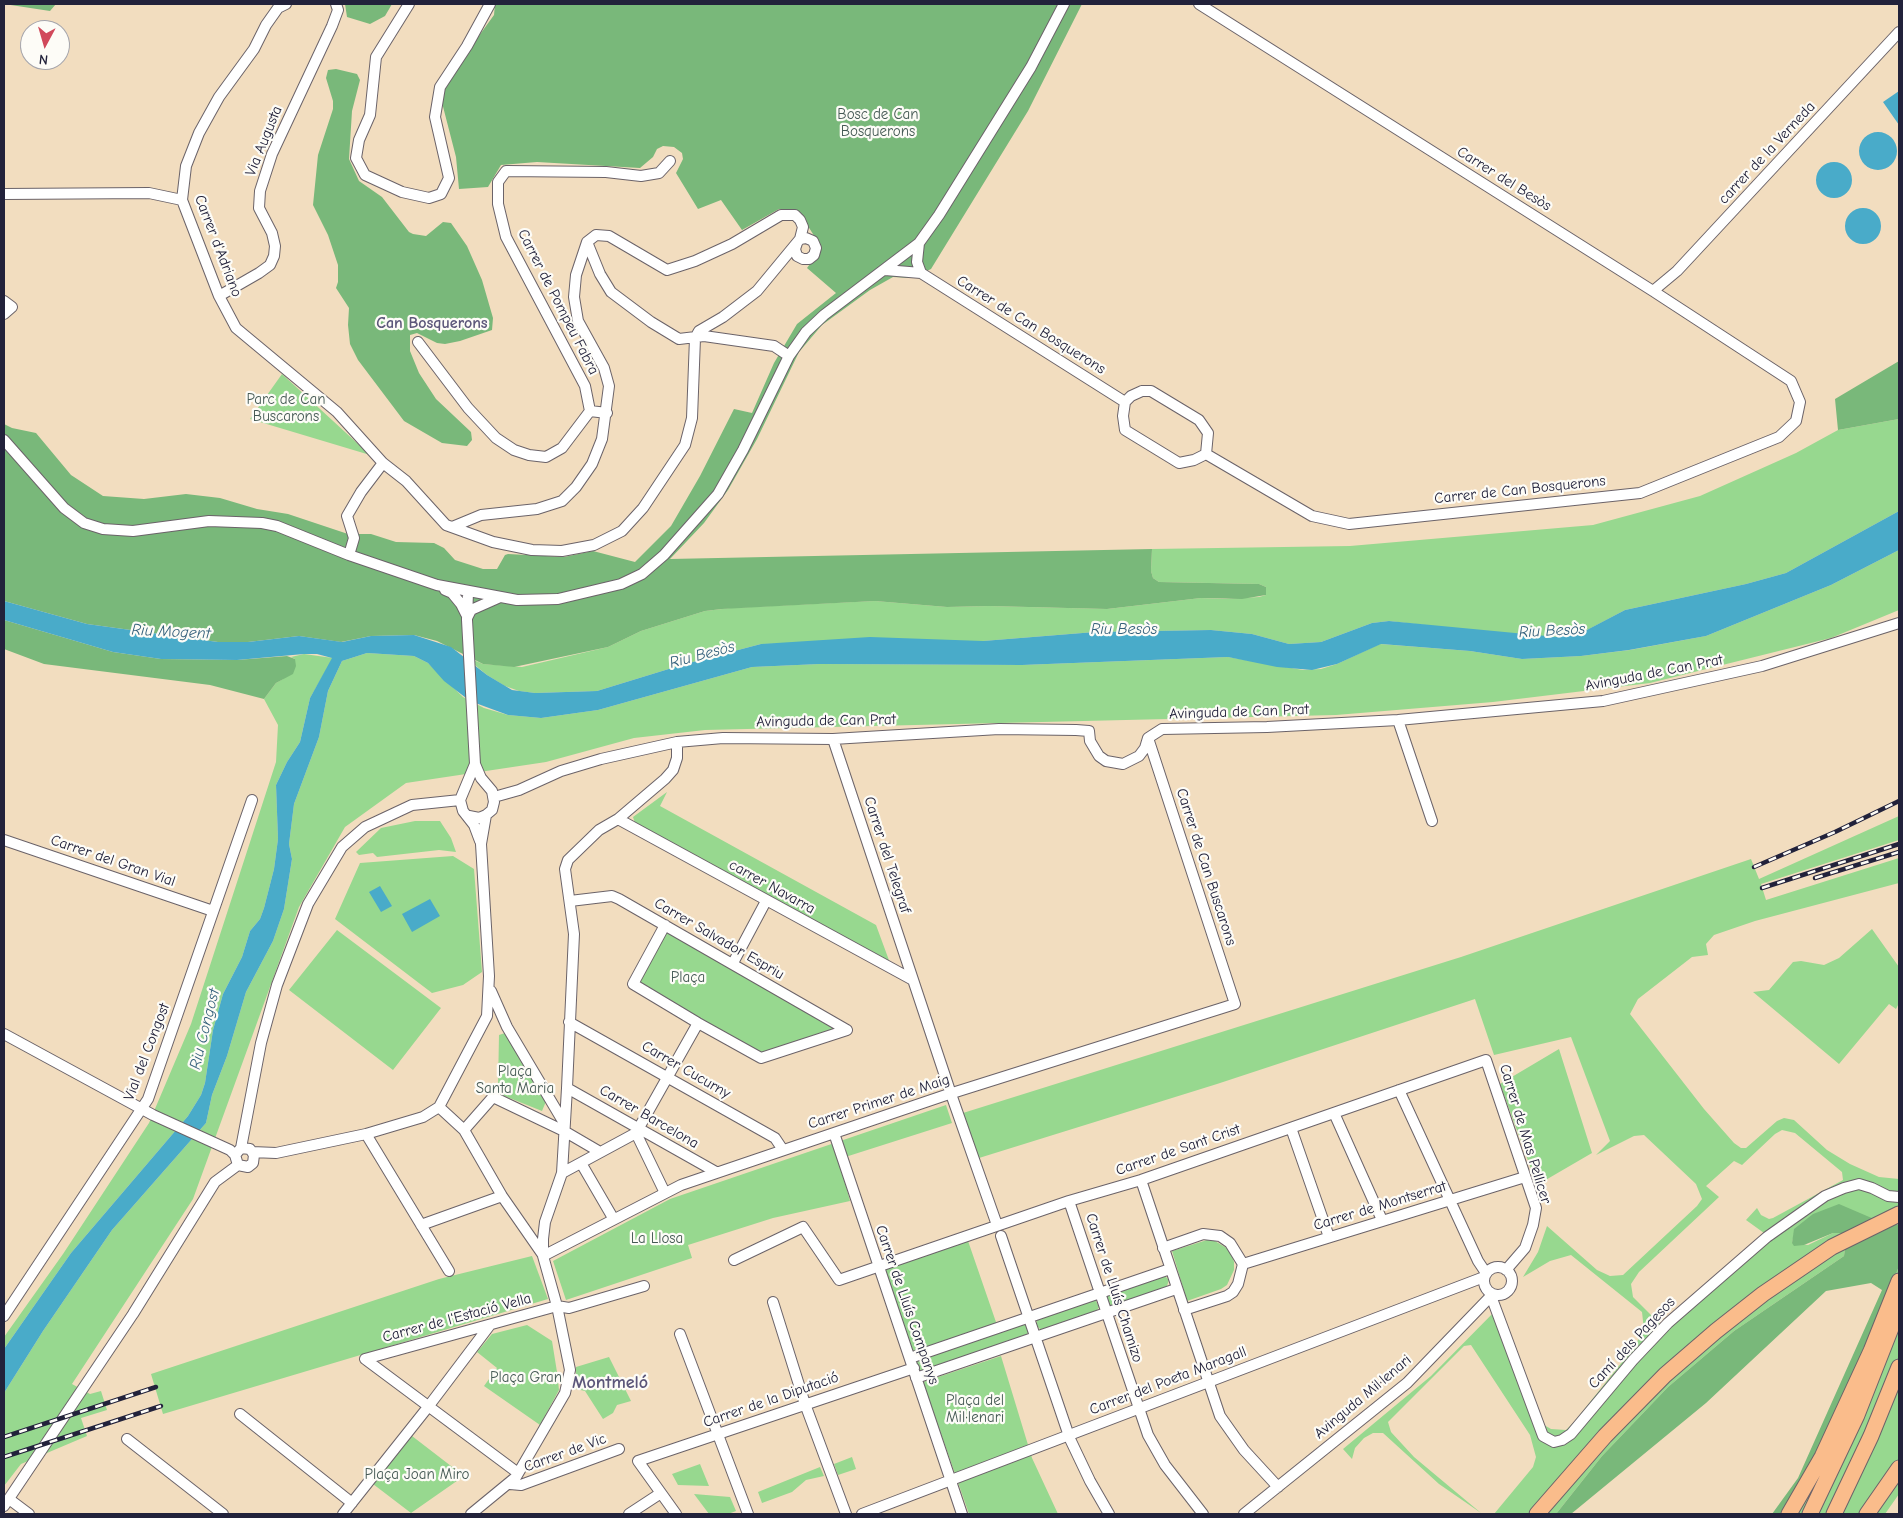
<!DOCTYPE html>
<meta charset="utf-8">
<style>
body{margin:0}
#map{position:relative;width:1903px;height:1518px;overflow:hidden;background:#f2ddbf;font-family:"Comic Neue",sans-serif}
canvas{display:block}
.frame{position:absolute;inset:0;border:5px solid #22223b;pointer-events:none}
.north{position:absolute;left:20px;top:20px;width:50px;height:50px;box-sizing:border-box;background:#fdfcf7;border:1px solid #a5a5ac;border-radius:50%;rotate:186deg;font-size:14px;font-weight:700;line-height:20px;text-align:center;color:#22223b}
.north::after{content:'';display:block;margin:auto;width:18px;height:22px;background:#d1495b;clip-path:polygon(50% 0,100% 100%,50% 72%,0 100%)}
</style>
<div id="map">
<canvas width="1903" height="1518"></canvas>
<div class="frame"></div>
<div class="north">N</div>
</div>
<script>
const g = document.querySelector('canvas').getContext('2d');
g.lineJoin = 'round';
function fill(path, color) { g.fillStyle = color; g.fill(path, 'evenodd'); }
const poly = rows => new Path2D(rows.map(r => 'M' + r).join(''));
function trace(path, color, width, dash) { g.strokeStyle = color; g.lineWidth = width; g.lineCap = dash ? 'butt' : 'round'; g.setLineDash(dash || []); g.stroke(path); }
function label(font, color, halo, rows, align = 'center') {
  g.font = font + ' "Comic Neue",sans-serif'; g.lineWidth = 4.5; g.setLineDash([]); g.textBaseline = 'middle'; g.strokeStyle = halo; g.fillStyle = color; for (const [text, x, y, turn = 0] of rows) {
    g.save(); g.translate(x, y); g.rotate((+turn || 0) * Math.PI / 180); g.textAlign = isNaN(turn) ? turn : align; if (halo) g.strokeText(text, 0, 0); g.fillText(text, 0, 0); g.restore();
  }
}
const green = poly([
 [282,374,370,455,250,419],
 [1899,419,1899,511,1786,573,1746,584,1625,610,1589,629,1565,636,1539,638,1389,621,1372,623,1321,642,1289,644,1252,634,1211,630,1095,632,983,641,761,644,685,664,597,691,535,693,519,691,505,686,487,675,464,656,483,664,522,667,608,647,641,631,705,611,731,608,875,601,947,607,989,606,1107,609,1201,598,1226,599,1259,597,1266,595,1266,587,1259,584,1159,582,1153,578,1151,571,1152,549,1350,546,1593,525,1700,496,1796,453,1838,430],
 [1899,550,1899,610,1831,638,1650,683,1493,702,1336,715,705,730,634,738,546,762,406,783,345,827,299,907,193,1199,72,1384,90,1394,101,1391,107,1410,81,1418,87,1436,21,1464,4,1486,4,1393,43,1331,112,1230,206,1123,212,1095,227,1056,246,992,273,941,284,909,292,859,289,844,294,804,319,737,328,691,342,661,367,653,414,656,428,663,463,697,484,708,508,715,541,718,598,710,752,667,820,664,1022,665,1228,657,1303,670,1321,669,1337,664,1380,644,1470,651,1522,659,1581,656,1630,650,1706,636,1831,585],
 [304,654,333,658,310,698,300,742,287,762,276,785,278,839,274,869,264,908,260,919,250,931,242,957,223,994,213,1030,205,1083,201,1095,188,1116,71,1253,4,1349,4,1337,63,1254,149,1123,191,1024,276,762,278,725,264,699,276,683,283,679,295,659,291,657],
 [667,792,660,806,876,925,890,963,635,823,633,817],
 [1899,816,1899,840,1761,884,1766,900,1899,858,1899,883,1755,921,1714,935,1706,944,1708,955,1692,957,1638,999,1630,1014,1704,1109,1734,1143,1741,1148,1746,1148,1777,1121,1784,1118,1794,1120,1827,1150,1850,1164,1879,1177,1899,1179,1899,1225,1874,1219,1795,1229,1792,1243,1808,1245,1833,1233,1841,1233,1846,1241,1844,1256,1734,1331,1668,1387,1602,1456,1556,1514,1494,1514,1533,1467,1536,1457,1530,1435,1471,1345,1464,1346,1388,1422,1391,1432,1414,1457,1481,1513,1439,1484,1383,1433,1373,1433,1364,1438,1355,1448,1352,1459,1343,1449,1431,1376,1501,1305,1501,1311,1538,1416,1544,1425,1551,1429,1566,1430,1574,1422,1634,1347,1644,1330,1642,1312,1571,1255,1550,1261,1523,1277,1538,1252,1547,1226,1597,1270,1610,1276,1623,1275,1697,1206,1702,1199,1696,1184,1644,1135,1634,1136,1596,1155,1610,1141,1571,1037,1494,1055,1475,999,1217,1084,979,1158,963,1113,1461,957,1751,859,1759,879],
 [1782,1130,1795,1133,1842,1172,1843,1180,1773,1218,1769,1219,1761,1215,1757,1208,1746,1220,1764,1233,1660,1324,1633,1297,1631,1284,1639,1272,1719,1197,1706,1186,1734,1161,1742,1165,1775,1134],
 [415,821,440,821,451,838,456,852,439,850,377,857,373,853,359,855,356,852,381,828],
 [453,856,474,869,482,972,463,985,432,993,335,919,360,863],
 [1872,929,1899,967,1899,1003,1896,1009,1889,1004,1839,1064,1753,992,1769,990,1793,962,1801,961,1824,965,1839,958],
 [337,930,441,1008,393,1070,289,990],
 [666,931,837,1029,761,1054,637,983],
 [505,1033,547,1099,542,1111,502,1095,498,1087,499,1035],
 [1559,1049,1592,1153,1537,1185,1500,1084],
 [946,1105,952,1123,839,1159,850,1201,773,1218,688,1245,692,1258,566,1300,553,1261,670,1199],
 [967,1238,997,1325,913,1354,883,1266],
 [1207,1240,1215,1241,1230,1250,1234,1262,1234,1270,1227,1285,1221,1289,1187,1301,1172,1251],
 [532,1256,548,1299,163,1414,151,1374,439,1279],
 [1899,1266,1899,1494,1885,1514,1784,1514,1884,1306],
 [1164,1275,1169,1280,1166,1289,1113,1306,1109,1306,1106,1295],
 [1095,1299,1099,1307,1096,1312,1045,1330,1041,1330,1036,1325,1037,1320],
 [1026,1323,1030,1330,1025,1337,922,1371,917,1369,915,1361],
 [527,1325,552,1341,557,1372,559,1390,540,1425,484,1386,497,1368,477,1352,492,1334],
 [1001,1356,1032,1458,1058,1514,969,1514,923,1382],
 [609,1357,631,1401,617,1405,613,1413,603,1419,585,1391,576,1389,576,1367],
 [412,1436,464,1476,411,1513,373,1484],
 [852,1457,856,1469,838,1475,834,1464],
 [700,1464,709,1486,678,1485,672,1474],
 [820,1467,824,1476,806,1480,792,1492,762,1503,758,1492],
 [694,1494,730,1497,736,1511,728,1514,709,1514]
]);
const forest = poly([
 [4,4,56,4,50,11],
 [345,4,392,4,385,16,370,24,347,17],
 [495,4,1082,4,1028,111,931,269,912,278,893,277,870,290,822,325,799,352,757,439,728,490,704,523,670,559,1152,549,1151,571,1153,578,1159,582,1259,584,1266,587,1266,595,1242,599,1201,598,1107,609,989,606,947,607,875,601,722,609,705,611,641,631,608,647,514,667,483,664,437,641,414,635,371,636,341,642,299,636,248,642,218,642,87,624,4,601,4,424,12,428,36,433,71,475,103,496,144,499,186,494,220,498,257,509,288,514,348,534,371,534,396,542,434,543,444,548,455,560,483,569,497,569,505,555,508,554,564,557,593,551,635,562,671,526,700,476,734,409,752,413,774,363,797,324,836,293,807,268,818,253,818,242,801,215,792,209,779,209,742,230,721,200,698,209,676,173,683,159,682,153,674,147,663,146,657,149,653,157,640,168,537,162,501,165,488,187,459,189,456,157,439,91,494,15],
 [336,69,357,74,360,80,352,111,349,159,359,181,382,197,409,232,413,234,426,236,443,222,451,223,467,246,482,280,493,318,492,330,460,341,445,344,437,343,417,333,410,335,410,351,419,373,436,399,471,432,472,440,467,446,442,443,404,421,358,360,350,344,348,325,349,308,336,288,338,282,338,265,328,235,313,205,318,155,333,109,333,101,326,78,328,70],
 [1899,361,1899,419,1838,430,1835,399],
 [4,620,113,652,161,659,237,660,287,656,295,659,296,666,293,674,276,683,264,699,210,685,44,664,4,649],
 [1839,1204,1874,1219,1899,1225,1899,1266,1884,1306,1828,1433,1784,1514,1772,1514,1798,1478,1882,1290,1871,1283,1826,1291,1706,1403,1571,1514,1556,1514,1602,1456,1668,1387,1734,1331,1844,1256,1846,1241,1841,1233,1833,1233,1804,1245,1794,1246,1792,1243,1794,1229,1813,1214]
]);
const water = poly([
 [1899,91,1899,125,1883,102],
 '1859 151a19 19 0 1 1 38 0a19 19 0 1 1-38 0Z',
 '1816 180a18 18 0 1 1 36 0a18 18 0 1 1-36 0Z',
 '1845 226a18 18 0 1 1 36 0a18 18 0 1 1-36 0Z',
 [1899,511,1899,550,1831,585,1706,636,1629,650,1581,656,1522,659,1470,651,1381,644,1337,664,1312,670,1277,667,1228,657,1022,665,820,664,752,667,598,710,541,718,508,715,470,701,444,681,428,663,414,656,367,653,342,661,328,691,319,737,294,804,289,844,292,859,284,909,273,941,246,992,227,1056,212,1095,206,1123,112,1230,43,1331,4,1393,4,1349,71,1253,188,1116,201,1095,205,1083,213,1030,223,994,242,957,250,931,260,919,264,908,274,869,278,839,276,785,287,762,300,742,310,698,332,658,317,654,304,654,237,660,161,659,113,652,4,620,4,601,87,624,218,642,248,642,299,636,342,642,371,636,414,635,451,647,487,675,512,690,535,693,597,691,685,664,761,644,870,637,983,641,1095,632,1211,630,1252,634,1289,644,1321,642,1372,623,1389,621,1557,637,1583,632,1625,610,1746,584,1786,573],
 [380,886,392,906,381,912,369,892],
 [430,899,440,916,412,932,402,914]
]);
const minor = poly([
 [286,4,278,8,266,25,254,49,219,97,199,133,186,166,182,200,219,296,236,328,337,412,383,463,406,481,446,525,493,542,532,550,562,551,594,545,622,531,643,508,685,445,692,418,695,338,699,331,723,317,757,291,800,239,803,227,800,220,795,215,781,215,732,244,695,261,667,270,609,236,596,235,587,242],
 [409,4,376,57,370,115,359,140,356,158,365,175,402,192,429,198,441,194,449,178,435,117,440,87,467,46,490,4],
 [1199,4,1653,291,1791,381,1800,402,1796,421,1779,437,1640,493,1349,524,1312,516,1206,454],
 [4,194,149,193,182,200],
 [587,242,600,274,611,292,651,322,679,339,704,336,774,346,789,356],
 [797,243,795,249,797,256,803,259,809,259,814,255,816,248,813,241,806,238,800,239],
 [919,243,917,262,921,273],
 [885,270,921,273,1125,402],
 [1653,291,1677,271,1899,32],
 [219,296,259,273,270,265,274,256,275,246,272,233,259,208,260,191,272,154,332,26,338,10,336,4],
 [4,301,12,307,4,314],
 [418,342,468,408,496,438,514,450,529,455,546,457,562,448,590,411,607,413],
 [1142,391,1151,391,1199,420,1208,433,1206,454,1194,460,1179,463,1125,430,1123,416,1125,402,1131,396,1142,391],
 [590,411,585,386,506,237,498,204,498,182,506,171,606,172,641,176,659,173,670,161],
 [4,440,64,508,84,523,103,529,133,531,209,521,262,523,277,526,349,555,437,585,517,600,558,599,621,584,642,574,664,555,718,494,743,450,789,356,806,332,824,315,919,243,939,215,1031,67,1064,4],
 [452,527,481,515,537,509,562,501,576,487,592,464,602,439,609,386,604,368,578,321,574,297,576,275,587,242],
 [349,555,354,538,347,516,361,492,383,463],
 [445,590,452,593,461,604,466,614],
 [468,592,467,620,475,764,481,778,492,791,494,802,492,810,486,815,479,818,469,816],
 [467,618,471,610,498,598],
 [1398,720,1432,821],
 [833,739,951,1094,997,1225],
 [475,764,460,800,463,811,474,825,480,841],
 [494,797,519,790,561,771,601,759,677,742,723,738,833,739,999,729,1076,730,1089,731,1090,741,1099,756,1106,761,1123,764,1139,756,1145,748,1148,738,1162,729,1267,727,1398,720,1603,701,1762,666,1899,623],
 [618,819,913,980],
 [4,840,213,911],
 [570,901,612,896,619,899,847,1030],
 [665,925,633,984,698,1023,761,1058,847,1030],
 [733,963,766,901],
 [491,991,507,1027,564,1123],
 [569,1022,775,1138,783,1150],
 [4,1034,153,1115,230,1150,235,1155,238,1165,248,1167,253,1163,254,1155,250,1149,241,1148],
 [567,1088,716,1172],
 [1399,1090,1478,1261,1486,1273],
 [439,1107,487,1016,489,976,481,844,486,815],
 [439,1107,464,1130,502,1196,543,1255],
 [1334,1113,1382,1220],
 [1291,1128,1329,1237],
 [464,1130,493,1097,564,1131,600,1152],
 [636,1133,665,1193],
 [834,1133,962,1514],
 [366,1134,449,1271],
 [252,1152,276,1153,366,1134,423,1117,439,1107],
 [235,1155,241,1148,261,1043,277,985,308,904,342,847,365,827,412,805,460,800],
 [581,1163,613,1218],
 [562,1173,636,1133,698,1023],
 [1141,1180,1220,1416,1244,1450,1278,1487],
 [1069,1201,1148,1435,1165,1465,1203,1514],
 [421,1225,502,1196],
 [1001,1236,1070,1439,1090,1481,1109,1514],
 [1163,1248,1203,1234,1220,1236,1230,1243,1243,1264,1238,1284,1233,1292,1227,1296,1184,1310],
 [543,1256,681,1185,946,1095,1235,1004,1148,738],
 [734,1260,803,1227,839,1280,1069,1201,1141,1180,1486,1060,1536,1208,1533,1225,1525,1248,1506,1270],
 [1243,1264,1525,1177],
 '1484 1281a14 14 0 1 1 28 0a14 14 0 1 1-28 0Z',
 [1491,1296,1543,1436,1554,1442,1562,1440,1571,1434,1633,1360,1668,1323,1767,1237,1825,1196,1844,1188,1859,1184,1872,1188,1888,1196,1899,1197],
 [773,1302,805,1404,846,1514],
 [4,1316,148,1099,252,800],
 [680,1334,748,1514],
 [910,1358,1170,1269],
 [365,1359,557,1306,569,1308,644,1286],
 [365,1359,518,1473],
 [916,1378,1176,1289],
 [240,1414,352,1503],
 [127,1439,223,1514],
 [510,1484,521,1485,619,1449],
 [9,1499,29,1514],
 [4,1506,133,1314,215,1182,238,1165],
 [343,1514,428,1407,490,1325],
 [471,1514,516,1477,565,1393,570,1370,557,1306,543,1256,543,1239,545,1222,562,1173,567,1088,574,934,565,869,568,860,599,830,618,819,665,779,673,770,677,758,677,742],
 [629,1514,661,1493],
 [676,1514,638,1461,914,1368],
 [862,1514,1484,1277],
 [1244,1514,1407,1383,1491,1296,1491,1293]
]);
const highway = poly([
 [1537,1514,1605,1436,1665,1375,1716,1331,1763,1294,1832,1247,1899,1214],
 [1789,1514,1822,1457,1871,1351,1899,1281],
 [1810,1514,1857,1415,1899,1308],
 [1834,1514,1871,1436,1899,1367],
 [1867,1514,1899,1468]
]);
const rail = poly([
 [1754,867,1835,832,1899,801],
 [1815,878,1899,852],
 [1762,888,1899,844],
 [4,1437,156,1387],
 [4,1457,161,1406]
]);
const parkNames = [
 ["Bosc de Can",878,115],
 ["Bosquerons",878,132],
 ["Parc de Can",286,400],
 ["Buscarons",286,417],
 ["Plaça",688,978],
 ["Plaça",515,1072],
 ["Santa Maria",515,1089],
 ["La Llosa",657,1239],
 ["Plaça Gran",526,1378],
 ["Plaça del",975,1401],
 ["Mil·lenari",975,1418],
 ["Plaça Joan Miro",417,1475]
];
const streetNames = [
 ["Via Augusta",264,141,-68],
 ["carrer de la Verneda",1767,153,-47],
 ["Carrer del Besòs",1504,179,32],
 ["Carrer d'Adriano",218,246,69],
 ["Carrer de Pompeu Fabra",558,302,63],
 ["Carrer de Can Bosquerons",1031,325,32],
 ["Carrer de Can Bosquerons",1520,490,-6],
 ["Avinguda de Can Prat",1654,673,-11],
 ["Avinguda de Can Prat",1239,712,-2],
 ["Avinguda de Can Prat",826,721,-1],
 ["Carrer del Telegraf",887,855,72],
 ["Carrer del Gran Vial",113,861,19],
 ["Carrer de Can Buscarons",1206,867,72],
 ["carrer Navarra",772,887,29],
 ["Carrer Salvador Espriu",719,939,30],
 ["Vial del Congost",147,1052,-69],
 ["Carrer Cucurny",686,1070,30],
 ["Carrer Primer de Maig",879,1102,-18],
 ["Carrer Barcelona",649,1117,30],
 ["Carrer de Mas Pellicer",1525,1134,73],
 ["Carrer de Sant Crist",1178,1150,-19],
 ["Carrer de Montserrat",1380,1206,-17],
 ["Carrer de Lluís Chamizo",1114,1288,72],
 ["Carrer de Lluís Companys",907,1305,71],
 ["Carrer de l'Estació Vella",457,1318,-15],
 ["Camí dels Pagesos",1632,1343,-47],
 ["Carrer del Poeta Maragall",1168,1381,-21],
 ["Avinguda Mil·lenari",1363,1397,-40],
 ["Carrer de la Diputació",771,1400,-19],
 ["Carrer de Vic",565,1453,-20]
];
const neighbourhoodNames = [
 ["Can Bosquerons",432,323]
];
const waterNames = [
 ["Riu Besòs",1124,629],
 ["Riu Besòs",1552,631,-3],
 ["Riu Mogent",171,632,3],
 ["Riu Besòs",702,655,-15],
 ["Riu Congost",205,1029,-76]
];
const quarterNames = [
 ["Montmeló",610,1383]
];
fill(green, '#97d88f');
fill(forest, '#79b87a');
fill(water, '#49abc9');
trace(minor, '#6b6369', 12);
trace(highway, '#6b6369', 17);
trace(minor, '#fff', 10);
trace(highway, '#fabc8b', 15);
trace(rail, '#22223b', 4.5);
trace(rail, '#fdfcf7', 2.5, [8]);
label('15px', '#455954', '#fdfcf7', parkNames);
label('15px', '#22223b', '#fdfcf7', streetNames);
label('bold 16px', '#5c577a', '#fdfcf7', neighbourhoodNames);
label('italic 16px', '#34607b', '#fdfcf7', waterNames);
label('bold 18px', '#5c577a', '#fdfcf7', quarterNames);
</script>
